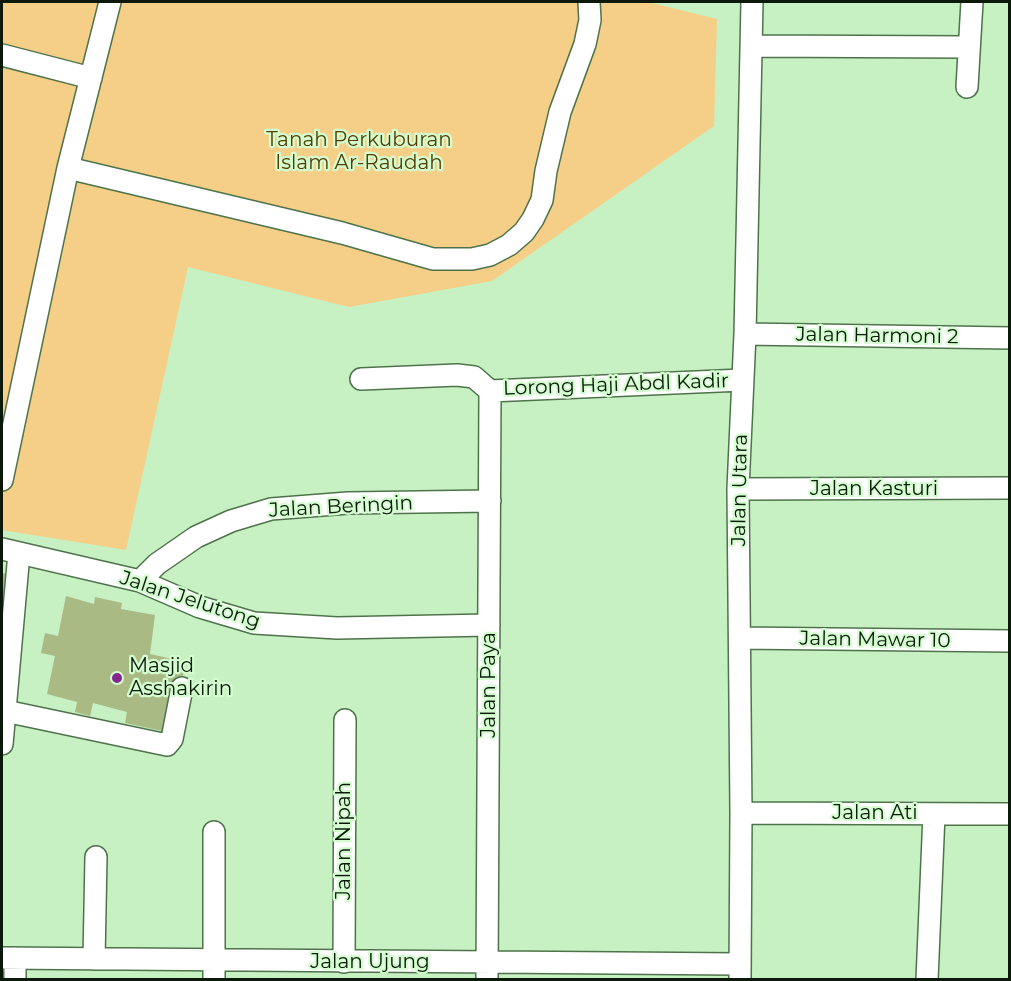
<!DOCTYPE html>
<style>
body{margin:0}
#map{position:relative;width:1011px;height:981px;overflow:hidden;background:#c7f1c3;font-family:Montserrat,sans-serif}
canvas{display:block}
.frame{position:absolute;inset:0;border:3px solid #0a1909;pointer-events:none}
</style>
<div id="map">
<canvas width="1011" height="981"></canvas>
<div class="frame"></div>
</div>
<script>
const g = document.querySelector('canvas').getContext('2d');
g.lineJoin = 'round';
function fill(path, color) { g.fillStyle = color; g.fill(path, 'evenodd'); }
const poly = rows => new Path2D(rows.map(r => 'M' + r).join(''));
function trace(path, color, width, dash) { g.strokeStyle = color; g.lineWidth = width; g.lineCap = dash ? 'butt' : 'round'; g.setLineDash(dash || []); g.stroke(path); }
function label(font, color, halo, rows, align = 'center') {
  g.font = font + ' Montserrat,sans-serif'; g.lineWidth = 4.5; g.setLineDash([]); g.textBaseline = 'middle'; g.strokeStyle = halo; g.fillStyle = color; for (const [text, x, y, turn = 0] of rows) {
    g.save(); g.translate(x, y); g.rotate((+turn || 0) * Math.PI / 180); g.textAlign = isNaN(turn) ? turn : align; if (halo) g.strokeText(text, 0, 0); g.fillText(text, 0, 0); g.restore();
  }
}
const green = poly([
 [2,2,648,2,717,19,714,126,492,281,349,307,188,267,126,550,2,530]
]);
const building = poly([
 [6,573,9,594,2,595,2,574],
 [66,596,94,604,95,597,122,603,121,609,155,615,150,654,186,662,171,733,125,723,127,712,93,703,90,716,75,712,77,702,47,694,55,656,41,653,45,633,58,636]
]);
const minor = poly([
 [751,46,968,47],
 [2,55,91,78],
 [967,87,972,2],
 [68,168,342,233,433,259,472,259,490,255,509,245,524,232,533,219,542,200,546,171,560,112,585,44,590,20,589,2],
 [745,334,1010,338],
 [361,379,457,375,474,377,490,391],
 [490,391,742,380],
 [2,480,68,168,110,2],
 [738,489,1010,488],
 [2,549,140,581,200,607,254,623,337,628,489,625],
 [140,581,157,564,196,537,231,521,271,509,348,503,490,501],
 [740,638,1010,641],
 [5,711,167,745,172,739,182,688],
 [2,744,19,553],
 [741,813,1010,814],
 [214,832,214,980],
 [2,958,739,964],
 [94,959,96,857],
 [344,962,345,720],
 [15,980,15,958],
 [487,980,490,391],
 [740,980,741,813,738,489,745,334,752,2],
 [927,980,934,814]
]);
const markers = [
 [117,678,6,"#852791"]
];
const parkNames = [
 ["Tanah Perkuburan",359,140],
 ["Islam Ar-Raudah",359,163]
];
const streetNames = [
 ["Jalan Harmoni 2",877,336,1],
 ["Lorong Haji Abdl Kadir",616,385,-2],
 ["Jalan Kasturi",874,489],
 ["Jalan Utara",740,490,-89],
 ["Jalan Beringin",341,507,-3],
 ["Jalan Jelutong",190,600,18],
 ["Jalan Mawar 10",875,640,1],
 ["Jalan Paya",489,685,-90],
 ["Jalan Ati",875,813],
 ["Jalan Nipah",344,841,-90],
 ["Jalan Ujung",370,962]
];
const poiNames = [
 ["Masjid",129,666],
 ["Asshakirin",129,689]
];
fill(green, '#f5cf87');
fill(building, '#a9ba85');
trace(minor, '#4e734b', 24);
trace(minor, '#fff', 21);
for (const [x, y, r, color] of markers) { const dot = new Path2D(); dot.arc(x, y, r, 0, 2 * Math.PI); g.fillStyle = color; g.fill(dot); trace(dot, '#d4fed0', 2); }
label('20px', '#553c00', '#d4fed0', parkNames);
label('20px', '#0a1909', '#d4fed0', streetNames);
label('20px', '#0a1909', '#d4fed0', poiNames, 'left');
</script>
